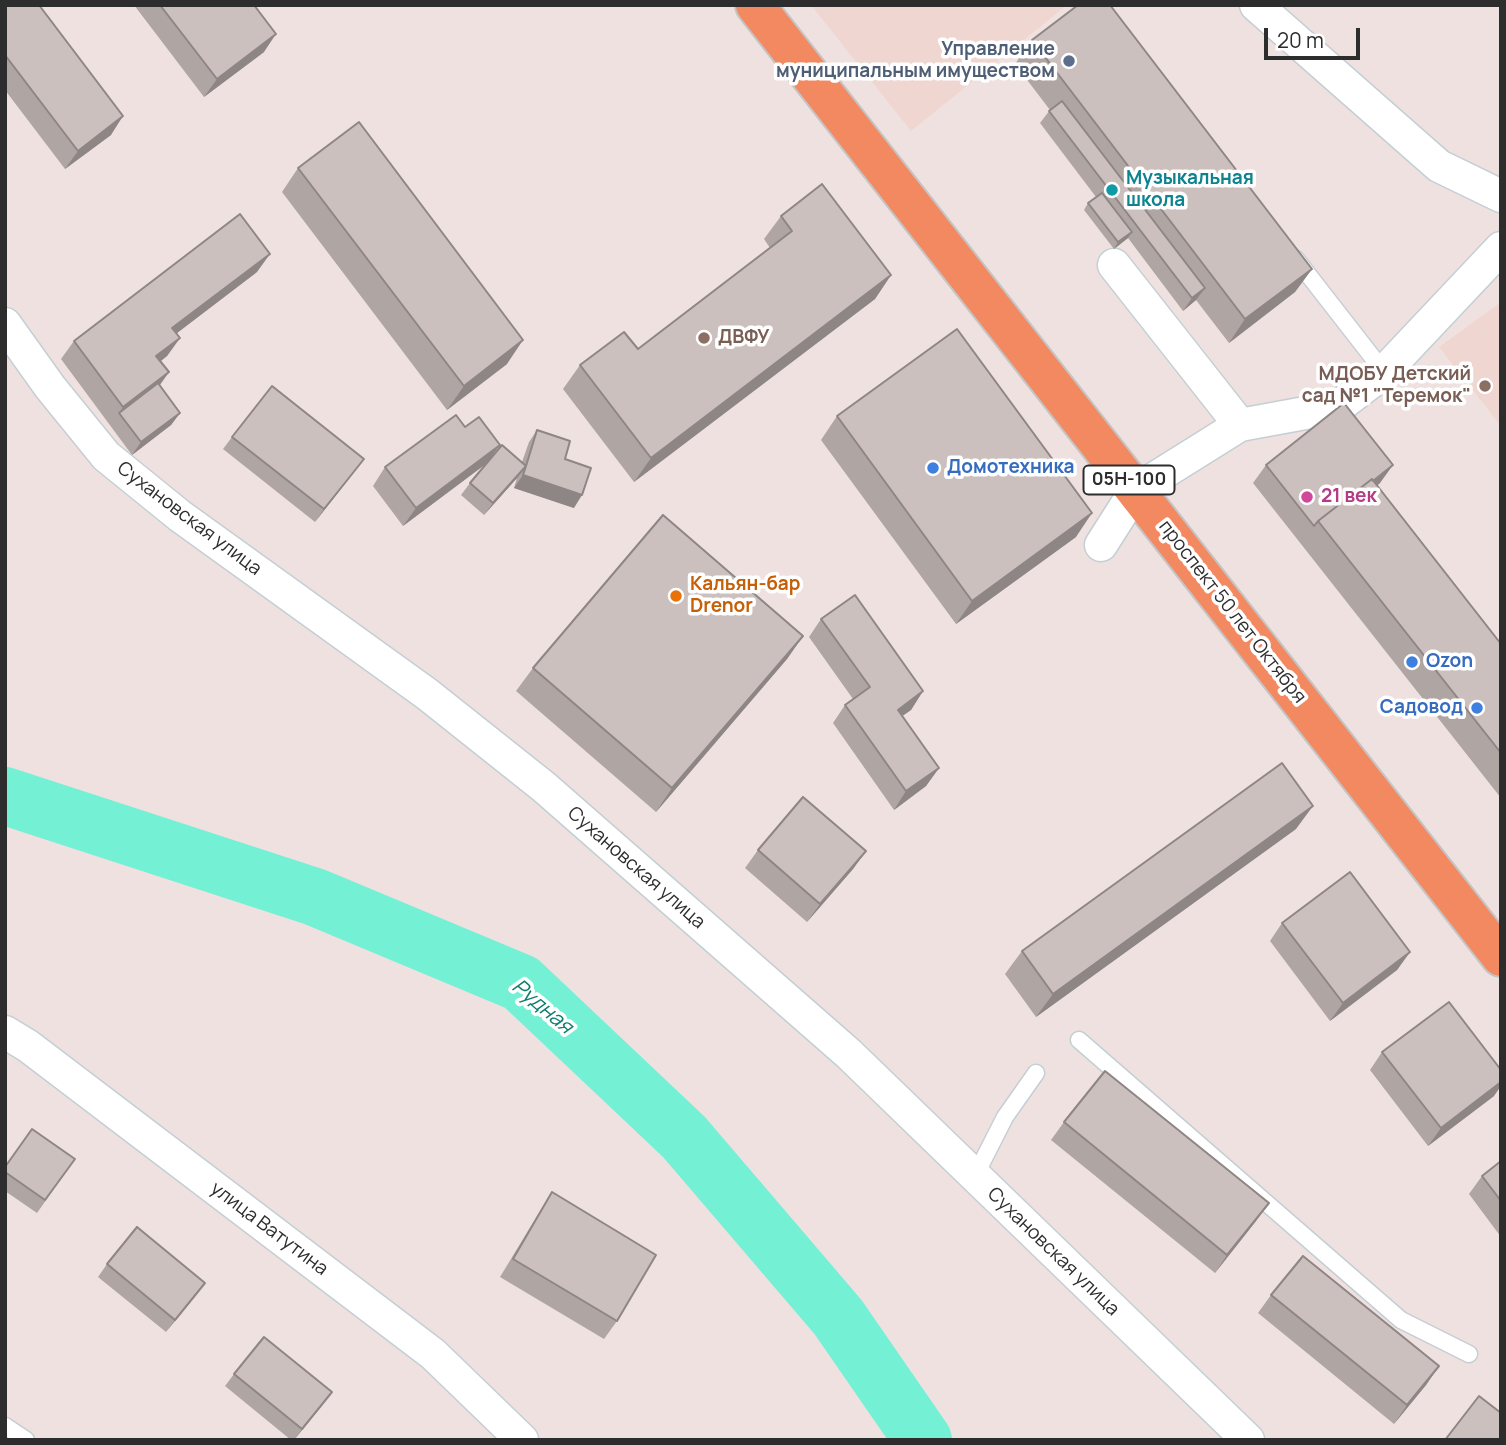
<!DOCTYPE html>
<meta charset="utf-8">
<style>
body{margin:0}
#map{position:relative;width:1506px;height:1445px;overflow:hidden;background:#efe1e0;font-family:Manrope,sans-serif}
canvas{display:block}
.frame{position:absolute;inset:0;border:7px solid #2d2d2d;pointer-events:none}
.scale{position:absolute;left:1264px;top:28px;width:96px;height:32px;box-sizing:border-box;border:4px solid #2d2d2d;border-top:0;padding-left:9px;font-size:21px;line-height:24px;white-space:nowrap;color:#2d2d2d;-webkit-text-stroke:5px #fff;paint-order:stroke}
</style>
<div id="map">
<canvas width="1506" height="1445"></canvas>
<div class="frame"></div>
<div class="scale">20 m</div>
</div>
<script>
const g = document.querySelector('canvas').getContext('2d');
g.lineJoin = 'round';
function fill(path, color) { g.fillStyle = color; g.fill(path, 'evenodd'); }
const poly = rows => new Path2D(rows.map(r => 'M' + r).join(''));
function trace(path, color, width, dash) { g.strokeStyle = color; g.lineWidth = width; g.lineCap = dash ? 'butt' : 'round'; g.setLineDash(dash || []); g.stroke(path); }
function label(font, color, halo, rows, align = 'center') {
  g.font = font + ' Manrope,sans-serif'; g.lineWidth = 7; g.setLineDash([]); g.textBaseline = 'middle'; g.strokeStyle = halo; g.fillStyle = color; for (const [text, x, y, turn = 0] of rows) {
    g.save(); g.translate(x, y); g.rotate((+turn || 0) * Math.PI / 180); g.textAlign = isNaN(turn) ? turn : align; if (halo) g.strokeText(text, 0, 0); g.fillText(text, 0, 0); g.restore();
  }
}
const education = poly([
 [811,5,1067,5,911,131],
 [1501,302,1501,426,1439,347]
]);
const river = poly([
 [5,796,315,897,521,983,684,1137,838,1317,923,1440]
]);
const lane = poly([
 [1296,259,1384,372],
 [1079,1040,1401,1320,1469,1354],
 [975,1176,1005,1117,1036,1073],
 [5,1426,26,1440]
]);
const street = poly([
 [1256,5,1439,166,1501,196],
 [1114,265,1240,425],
 [5,324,50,387,106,456,180,516,427,694,544,787,849,1054,1248,1440],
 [1101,545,1136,490,1240,425,1338,407,1384,372,1501,248],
 [5,1032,28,1046,433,1354,522,1440]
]);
const primary = poly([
 [755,5,1501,957]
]);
const wall = poly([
 [5,5,111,135,65,169,5,90],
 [134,5,254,5,264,52,204,97],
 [1032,40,1312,269,1295,292,1229,343,1196,300,1183,311,1128,238,1114,249,1084,210,1088,203,1096,197,1040,123,1050,110,1015,64],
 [298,168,507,364,447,410,282,192],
 [781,216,891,275,875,299,634,482,563,389,580,365,638,349,770,248,764,239],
 [257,272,177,333,180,338,167,356,161,361,169,372,160,385,180,413,171,425,132,455,61,359,74,341],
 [837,416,1076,537,956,624,821,440],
 [537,430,565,459,574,508,514,488,517,478,484,515,461,495,470,483,486,464,403,526,373,486,385,467,489,460,522,462,529,442],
 [232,437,364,459,315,522,223,449],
 [1266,465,1380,483,1377,486,1501,644,1501,798,1253,483],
 [821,619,923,691,911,710,902,716,939,768,926,786,894,810,833,723,845,705,853,699,809,637],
 [803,636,787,659,656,812,516,691,533,668],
 [1296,829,1036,1017,1005,974,1022,951],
 [758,850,866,851,853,869,807,922,745,868],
 [1282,923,1410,952,1397,970,1330,1021,1270,941],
 [1382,1052,1494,1096,1428,1146,1370,1070],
 [1064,1122,1256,1221,1215,1273,1051,1140],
 [75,1159,37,1213,5,1191,5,1167],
 [1501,1161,1501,1237,1469,1194,1482,1176],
 [552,1192,617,1321,604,1339,500,1277,540,1211],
 [107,1264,196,1295,166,1332,98,1277],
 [1271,1295,1439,1366,1426,1385,1394,1424,1258,1313],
 [234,1374,323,1404,294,1440,291,1440,225,1386]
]);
const shadedWall = poly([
 [276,34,264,52,204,97,217,79],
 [123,116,111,135,65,169,78,151],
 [1132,232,1128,238,1114,249,1118,242],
 [270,254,257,272,160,346,172,328],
 [1312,269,1295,292,1229,343,1245,319],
 [891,275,875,299,634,482,651,458],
 [1205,288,1196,300,1183,311,1192,298],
 [180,338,167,356,144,374,156,356],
 [523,340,507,364,447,410,464,386],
 [169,372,156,390,119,413,123,407],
 [180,413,171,425,132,455,141,442],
 [500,445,487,463,403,526,416,508],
 [364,459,355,471,315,522,324,509],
 [1393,465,1380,483,1323,528,1319,522],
 [526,466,517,478,484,515,493,503],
 [523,475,582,495,574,508,514,488],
 [1092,513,1076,537,956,624,972,601],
 [803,636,787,659,656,812,672,788],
 [923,691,911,710,885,728,898,710],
 [939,768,926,786,894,810,906,791],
 [1313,806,1296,829,1036,1017,1053,994],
 [866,851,853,869,807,922,820,904],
 [1410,952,1397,970,1330,1021,1343,1003],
 [1501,1082,1501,1086,1494,1096,1428,1146,1441,1128],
 [1269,1203,1256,1221,1215,1273,1227,1255],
 [205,1283,196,1295,166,1332,175,1320],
 [1439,1366,1426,1385,1394,1424,1407,1405],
 [332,1392,323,1404,294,1440,302,1429]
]);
const building = poly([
 [5,5,39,5,123,116,78,151,5,55,5,5],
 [160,5,254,5,276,34,217,79,160,5],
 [1078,5,1110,5,1312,269,1245,319,1032,40,1078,5],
 [1062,101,1205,288,1192,298,1049,111,1062,101],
 [359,122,523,340,464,386,298,168,359,122],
 [822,184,891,275,651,458,580,365,624,332,638,349,792,231,781,216,822,184],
 [1102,193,1132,232,1118,242,1088,203,1102,193],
 [240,214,270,254,172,328,180,338,156,356,169,372,123,407,74,341,240,214],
 [957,329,1092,513,972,601,837,416,957,329],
 [158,383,180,413,141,442,119,413,158,383],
 [272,386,364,459,324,509,232,437,272,386],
 [1344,403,1393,465,1373,481,1372,479,1318,521,1314,526,1266,465,1344,403],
 [456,415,465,427,479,417,500,445,416,508,385,467,456,415],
 [537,430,570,441,565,459,591,468,582,495,523,475,526,466,493,503,470,483,502,445,526,466,537,430],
 [1372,479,1501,644,1501,753,1318,521,1372,479],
 [663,515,803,636,672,788,533,668,663,515],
 [855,595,923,691,898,710,939,768,906,791,845,705,870,687,821,619,855,595],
 [1282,763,1313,806,1053,994,1022,951,1282,763],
 [803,797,866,851,820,904,758,850,803,797],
 [1350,872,1410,952,1343,1003,1282,923,1350,872],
 [1449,1002,1501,1070,1501,1082,1441,1128,1382,1052,1449,1002],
 [1105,1071,1269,1203,1227,1255,1064,1122,1105,1071],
 [32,1129,75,1159,45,1200,5,1172,5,1167,32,1129],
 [1501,1161,1501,1201,1482,1176,1501,1161],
 [552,1192,656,1255,617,1321,513,1259,552,1192],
 [137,1227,205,1283,175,1320,107,1264,137,1227],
 [1303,1256,1439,1366,1407,1405,1271,1295,1303,1256],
 [264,1337,332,1392,302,1429,234,1374,264,1337],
 [1479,1396,1501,1413,1501,1440,1445,1440,1479,1396]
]);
const markers = [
 [1069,61,7,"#5c6f8a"],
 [1112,190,7,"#0f9aa8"],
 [704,338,7,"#8d6e63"],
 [1485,386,7,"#8d6e63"],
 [933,468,7,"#3f7fe0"],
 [1307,497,7,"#d1479c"],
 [676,596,7,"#e8710a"],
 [1412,662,7,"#3f7fe0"],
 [1477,708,7,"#3f7fe0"]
];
const shields = [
 [1129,480,91]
];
const shieldNames = [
 ["05Н-100",1129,480]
];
const serviceNames = [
 ["Управление",1055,50],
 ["муниципальным имуществом",1055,72]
];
const cultureNames = [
 ["Музыкальная",1126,179],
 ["школа",1126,201]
];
const educationNames = [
 ["ДВФУ",718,338],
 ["МДОБУ Детский",1471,375,"right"],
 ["сад №1 \"Теремок\"",1471,397,"right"]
];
const shopNames = [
 ["Домотехника",947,468],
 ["Ozon",1426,662],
 ["Садовод",1463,708,"right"]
];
const hotelNames = [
 ["21 век",1321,497]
];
const streetNames = [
 ["Сухановская улица",189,519,37],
 ["проспект 50 лет Октября",1232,612,52],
 ["Сухановская улица",636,868,41],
 ["улица Ватутина",269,1229,37],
 ["Сухановская улица",1053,1252,44]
];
const foodNames = [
 ["Кальян-бар",690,585],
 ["Drenor",690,607]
];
const waterNames = [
 ["Рудная",542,1007,40]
];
fill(education, '#f0d6d0');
trace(river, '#74f0d4', 58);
trace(lane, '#c4cfd4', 19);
trace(street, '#c4cfd4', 35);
trace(primary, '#c4c4c4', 42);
trace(lane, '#fff', 16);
trace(street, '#fff', 32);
trace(primary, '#f38961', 38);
fill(wall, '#afa5a3');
fill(shadedWall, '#8e8685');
fill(building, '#cbc0be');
trace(building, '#8e8685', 2);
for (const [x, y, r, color] of markers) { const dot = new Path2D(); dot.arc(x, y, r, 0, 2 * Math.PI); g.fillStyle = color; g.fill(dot); trace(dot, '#fff', 2.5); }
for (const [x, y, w] of shields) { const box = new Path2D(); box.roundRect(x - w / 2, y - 14.5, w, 29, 5); g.fillStyle = '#fff'; g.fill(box); trace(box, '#2d2d2d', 2); }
label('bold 18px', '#2d2d2d', null, shieldNames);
label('bold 19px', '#4e5e75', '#fff', serviceNames, 'right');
label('bold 19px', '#0d838f', '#fff', cultureNames, 'left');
label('bold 19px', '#785e54', '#fff', educationNames, 'left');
label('bold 19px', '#366cbe', '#fff', shopNames, 'left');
label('bold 19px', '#b23c85', '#fff', hotelNames, 'left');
label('19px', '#2d2d2d', '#fff', streetNames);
label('bold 19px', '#c56008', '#fff', foodNames, 'left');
label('italic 21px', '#0d7e6d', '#fff', waterNames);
</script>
